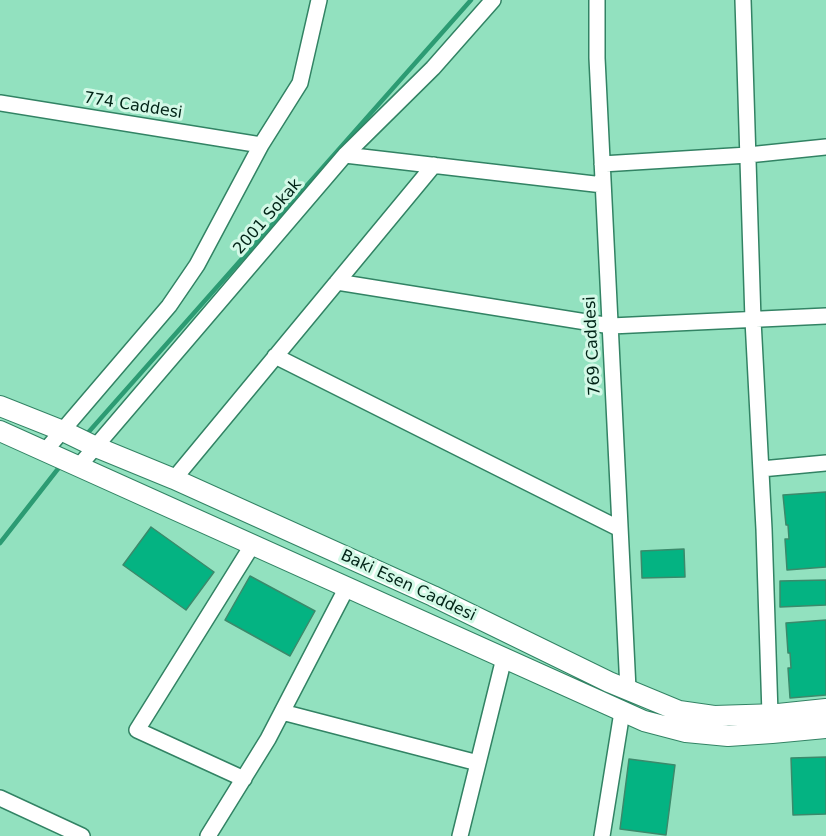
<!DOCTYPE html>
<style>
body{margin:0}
canvas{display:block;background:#92e1bf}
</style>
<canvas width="826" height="836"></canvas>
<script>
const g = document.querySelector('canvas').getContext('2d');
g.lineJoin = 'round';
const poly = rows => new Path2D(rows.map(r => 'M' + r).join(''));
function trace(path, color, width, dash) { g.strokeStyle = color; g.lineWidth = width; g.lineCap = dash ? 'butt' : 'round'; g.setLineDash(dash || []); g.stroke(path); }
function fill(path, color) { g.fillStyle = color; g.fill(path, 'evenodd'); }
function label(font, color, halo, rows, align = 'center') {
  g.font = font + ' "DejaVu Sans",sans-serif'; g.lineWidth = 6; g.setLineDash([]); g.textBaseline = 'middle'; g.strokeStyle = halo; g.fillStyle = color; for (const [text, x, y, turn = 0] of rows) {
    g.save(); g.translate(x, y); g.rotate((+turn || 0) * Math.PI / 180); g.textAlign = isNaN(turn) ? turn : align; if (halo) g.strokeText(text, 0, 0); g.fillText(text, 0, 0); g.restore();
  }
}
const stream = poly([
 [86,435,471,0],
 [0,543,61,465]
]);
const building = poly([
 [826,492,826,567,787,570,785,539,789,539,788,525,786,525,783,495,826,492],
 [151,527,214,572,186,610,123,565,151,527],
 [684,549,685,577,642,578,641,551,684,549],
 [250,576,315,611,290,656,225,620,250,576],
 [826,580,826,605,780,607,780,581,826,580],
 [826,620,826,695,790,698,788,668,791,668,790,653,788,653,786,623,826,620],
 [826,757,826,814,793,815,791,758,826,757],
 [629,759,675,765,666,835,620,829,629,759]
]);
const street = poly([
 [597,0,597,58,628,689],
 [743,0,753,320,764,529,770,714],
 [0,103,261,145],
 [345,155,603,185],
 [602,164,748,155,826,147],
 [337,282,611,326,826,316],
 [275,356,620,529],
 [45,451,169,306,197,265,261,145,300,83,319,0],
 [79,466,345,155,433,68,493,0],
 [761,469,826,463],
 [174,479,434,165],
 [282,712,478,763],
 [244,779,137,730,253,544],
 [0,798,82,836],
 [208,836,268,739,347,587],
 [460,836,504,658],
 [602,836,622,712]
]);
const secondary = poly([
 [0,406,63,431,96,447,174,479,433,596,609,682,679,711,714,716,778,714,826,709],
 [0,431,644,721,686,732,728,736,772,733,826,728]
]);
const streetNames = [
 ["774 Caddesi",133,106,9],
 ["2001 Sokak",268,217,-49],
 ["769 Caddesi",593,346,-93],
 ["Baki Esen Caddesi",408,586,25]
];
trace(stream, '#2c9b73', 4.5);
fill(building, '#04b382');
trace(building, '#3b8a6b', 1.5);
trace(street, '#328364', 18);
trace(secondary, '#328364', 22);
trace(street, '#fff', 15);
trace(secondary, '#fff', 20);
label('16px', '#012316', '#d3f9e7', streetNames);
</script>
